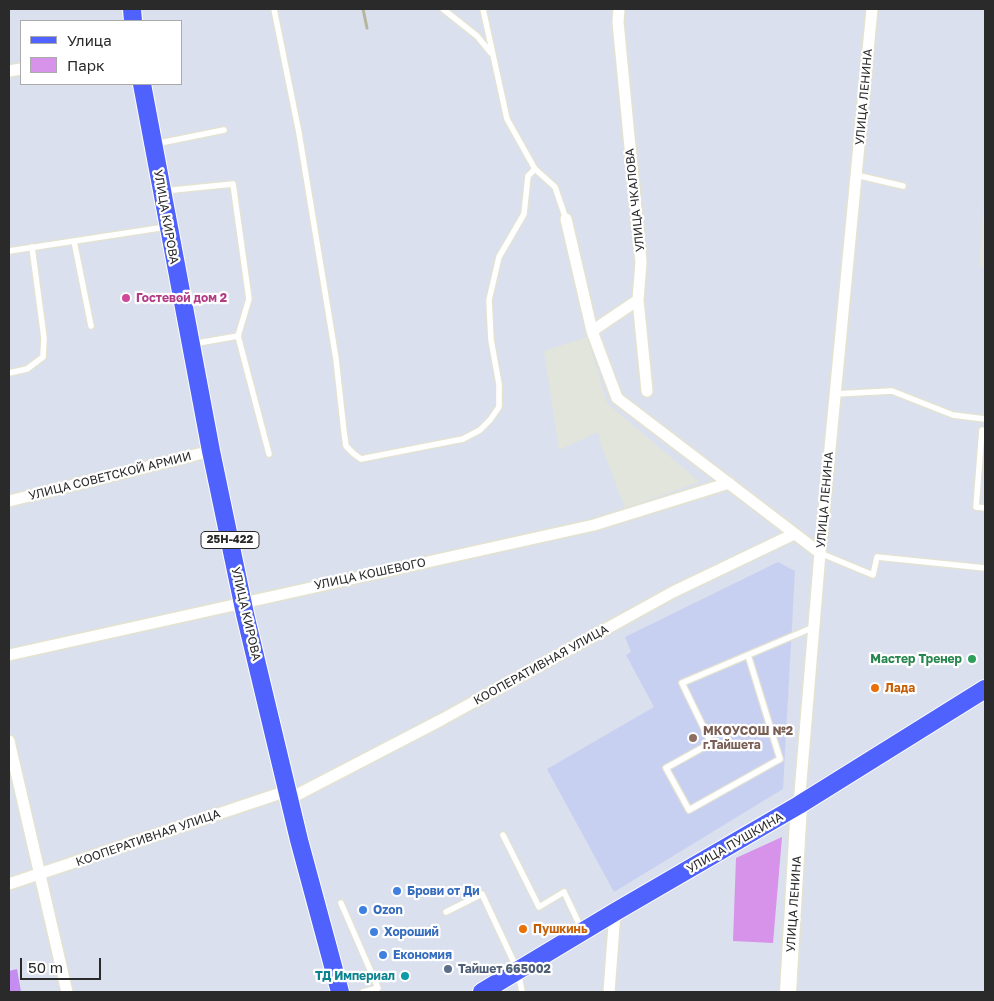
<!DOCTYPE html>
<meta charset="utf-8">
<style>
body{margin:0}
#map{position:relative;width:994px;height:1001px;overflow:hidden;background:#dae0ed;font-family:"Golos Text",sans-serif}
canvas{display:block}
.frame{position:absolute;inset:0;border:10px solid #2a2a2a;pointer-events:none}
.legend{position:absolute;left:20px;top:20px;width:162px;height:65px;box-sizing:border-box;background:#fff;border:1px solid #aaa;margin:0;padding:6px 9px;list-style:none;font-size:15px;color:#2a2a2a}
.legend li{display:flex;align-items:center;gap:10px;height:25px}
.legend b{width:25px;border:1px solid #aaa}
.scale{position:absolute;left:20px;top:958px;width:81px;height:22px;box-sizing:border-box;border:2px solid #2a2a2a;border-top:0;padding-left:6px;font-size:15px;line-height:18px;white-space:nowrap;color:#2a2a2a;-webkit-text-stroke:4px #fff;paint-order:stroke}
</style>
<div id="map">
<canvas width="994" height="1001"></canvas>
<div class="frame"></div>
<ul class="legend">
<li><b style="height:6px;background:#5062fd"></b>Улица</li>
<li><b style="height:14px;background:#d792e9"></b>Парк</li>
</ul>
<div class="scale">50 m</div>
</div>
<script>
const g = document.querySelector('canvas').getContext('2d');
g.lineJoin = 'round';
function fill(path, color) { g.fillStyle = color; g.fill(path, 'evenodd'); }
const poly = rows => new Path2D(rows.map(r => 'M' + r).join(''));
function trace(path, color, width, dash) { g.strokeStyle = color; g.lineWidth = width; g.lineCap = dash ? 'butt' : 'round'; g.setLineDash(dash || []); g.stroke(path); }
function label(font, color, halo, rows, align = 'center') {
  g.font = font + ' "Golos Text",sans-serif'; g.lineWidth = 4.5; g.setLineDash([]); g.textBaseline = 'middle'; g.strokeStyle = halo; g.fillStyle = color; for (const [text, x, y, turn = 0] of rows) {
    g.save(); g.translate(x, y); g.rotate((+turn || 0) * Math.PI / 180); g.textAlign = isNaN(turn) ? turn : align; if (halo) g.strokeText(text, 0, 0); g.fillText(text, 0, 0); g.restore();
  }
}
const industrial = poly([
 [985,181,985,268,979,267],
 [587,337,607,403,700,482,625,508,602,447,598,432,559,450,544,351]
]);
const education = poly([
 [778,562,795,571,783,789,614,892,547,769,654,707,626,655,631,652,625,637]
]);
const green = poly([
 [782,837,773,943,733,941,736,858]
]);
const pitch = poly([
 [17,969,21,992,9,992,9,971]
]);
const lane = poly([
 [274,9,299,133,336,359,344,432,346,446,354,454,361,459,463,439,480,430,490,420,499,407,499,384,491,340,489,300,499,257,524,214,528,176,535,169,555,187,566,219],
 [443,9,477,36,491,53],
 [483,9,507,119,535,169],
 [155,144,224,130],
 [856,175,903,186],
 [163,191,233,184,249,299,238,336,269,454],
 [74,241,91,326],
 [9,251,166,227],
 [192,344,238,336],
 [9,373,27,369,43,357,44,338,32,247],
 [835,394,892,391,953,415,985,419],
 [982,430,976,507,985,508],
 [820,553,873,575,877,557,985,568],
 [748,655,780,759,689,810,666,768,711,743,682,683,814,627],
 [503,835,539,907,564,892,582,930],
 [341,903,378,988,363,992],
 [446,912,482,894,518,971,522,992]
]);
const street = poly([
 [619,9,618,22,641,262,638,300,647,391],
 [9,71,21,69],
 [566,219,592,331,617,398,820,553],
 [592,331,638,300],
 [9,501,211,451],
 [9,655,594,525,729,483],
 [9,741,67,992],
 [289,799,441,720,673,592,794,534],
 [799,805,820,553,872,9],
 [9,884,287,791],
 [609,992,615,912]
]);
const secondary = poly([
 [788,992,799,805]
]);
const primary = poly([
 [132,9,133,21],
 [142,84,211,451,245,614,299,840,340,992],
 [482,992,615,912,799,805,985,689]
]);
const rail = poly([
 [363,9,367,28]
]);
const markers = [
 [126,298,5,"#d1479c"],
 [972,659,5,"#2e9e5b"],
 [875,688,5,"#e8710a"],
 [693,738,5,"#8d6e63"],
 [397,891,5,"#3f7fe0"],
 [363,910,5,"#3f7fe0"],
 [523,929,5,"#e8710a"],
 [374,932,5,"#3f7fe0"],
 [383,955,5,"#3f7fe0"],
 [448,969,5,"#5c6f8a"],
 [405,976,5,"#0f9aa8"]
];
const shields = [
 [230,540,58]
];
const shieldNames = [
 ["25Н-422",230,540]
];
const streetNames = [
 ["УЛИЦА ЛЕНИНА",864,97,-85],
 ["УЛИЦА ЧКАЛОВА",635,200,-96],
 ["УЛИЦА КИРОВА",166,217,80],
 ["УЛИЦА СОВЕТСКОЙ АРМИИ",110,476,-14],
 ["УЛИЦА ЛЕНИНА",825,500,-85],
 ["УЛИЦА КОШЕВОГО",370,574,-12],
 ["УЛИЦА КИРОВА",246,614,77],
 ["КООПЕРАТИВНАЯ УЛИЦА",541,665,-29],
 ["КООПЕРАТИВНАЯ УЛИЦА",148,838,-19],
 ["УЛИЦА ПУШКИНА",735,843,-30],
 ["УЛИЦА ЛЕНИНА",794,904,-86]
];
const hotelNames = [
 ["Гостевой дом 2",136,298]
];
const leisureNames = [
 ["Мастер Тренер",962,659]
];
const foodNames = [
 ["Лада",885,688],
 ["Пушкинь",533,929]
];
const educationNames = [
 ["МКОУСОШ №2",703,731],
 ["г.Тайшета",703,745]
];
const shopNames = [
 ["Брови от Ди",407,891],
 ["Ozon",373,910],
 ["Хороший",384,932],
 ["Економия",393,955]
];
const serviceNames = [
 ["Тайшет 665002",458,969]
];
const cultureNames = [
 ["ТД Империал",395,976]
];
fill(industrial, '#e1e5dc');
fill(education, '#c8d0f1');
fill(green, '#d792e9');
fill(pitch, '#c58cf1');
trace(lane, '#e4e3d0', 8);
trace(street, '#e4e3d0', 14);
trace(secondary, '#e4e3d0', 19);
trace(primary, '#fff', 20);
trace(lane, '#fff', 5.5);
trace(street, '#fff', 11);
trace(secondary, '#fff', 16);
trace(primary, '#5062fd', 18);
trace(rail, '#b6b69d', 3);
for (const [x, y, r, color] of markers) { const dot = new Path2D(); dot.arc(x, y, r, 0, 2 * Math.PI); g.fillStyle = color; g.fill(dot); trace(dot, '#fff', 2); }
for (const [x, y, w] of shields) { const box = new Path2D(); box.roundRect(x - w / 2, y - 8.5, w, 17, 4); g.fillStyle = '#fff'; g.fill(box); trace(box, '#2a2a2a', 1); }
label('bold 11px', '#2a2a2a', null, shieldNames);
label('12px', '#2a2a2a', '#fff', streetNames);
label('bold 12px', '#b23c85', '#fff', hotelNames, 'left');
label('bold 12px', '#27864d', '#fff', leisureNames, 'right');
label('bold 12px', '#c56008', '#fff', foodNames, 'left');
label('bold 12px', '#785e54', '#fff', educationNames, 'left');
label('bold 12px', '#366cbe', '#fff', shopNames, 'left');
label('bold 12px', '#4e5e75', '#fff', serviceNames, 'left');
label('bold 12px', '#0d838f', '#fff', cultureNames, 'right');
</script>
